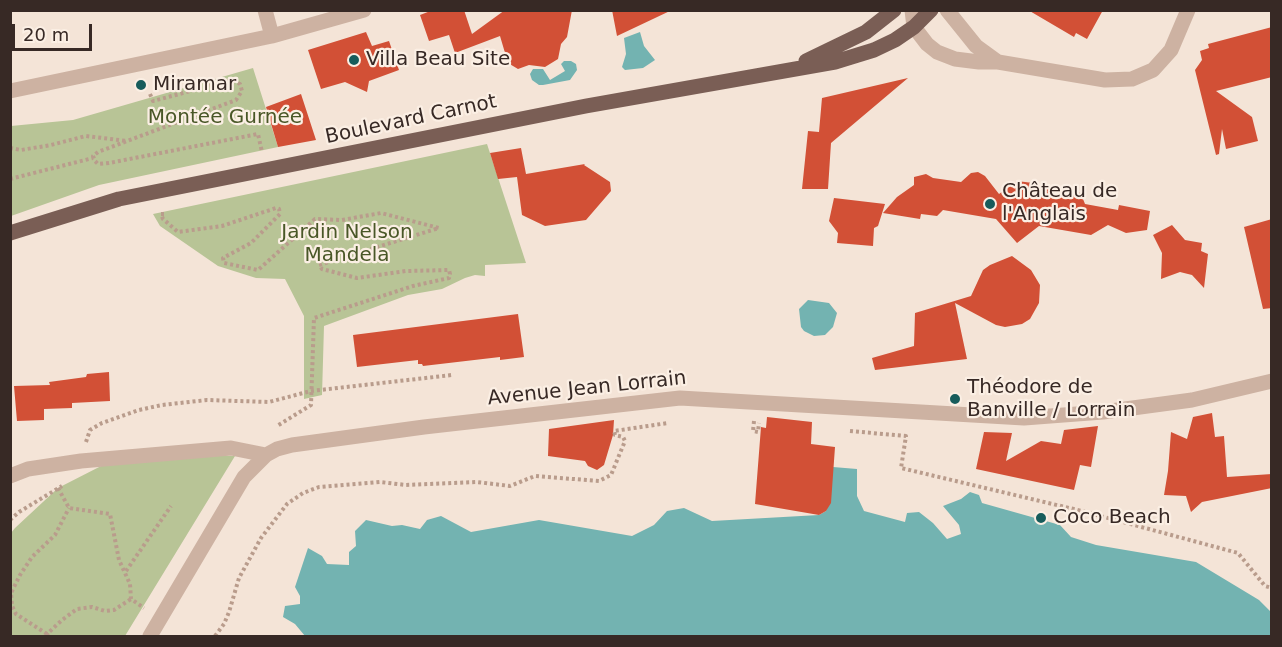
<!DOCTYPE html>
<meta charset="utf-8">
<style>
body{margin:0}
#map{position:relative;width:1282px;height:647px;overflow:hidden;background:#f4e4d7;font-family:"DejaVu Sans",sans-serif}
canvas{display:block}
.frame{position:absolute;inset:0;border:12px solid #372925;pointer-events:none}
.scale{position:absolute;left:12px;top:24px;width:80px;height:27px;box-sizing:border-box;border:3px solid #372925;border-top:0;padding-left:8px;font-size:18px;line-height:21px;white-space:nowrap;color:#372925;-webkit-text-stroke:4px #fbefe4;paint-order:stroke}
</style>
<div id="map">
<canvas width="1282" height="647"></canvas>
<div class="frame"></div>
<div class="scale">20 m</div>
</div>
<script>
const g = document.querySelector('canvas').getContext('2d');
g.lineJoin = 'round';
function fill(path, color) { g.fillStyle = color; g.fill(path, 'evenodd'); }
const poly = rows => new Path2D(rows.map(r => 'M' + r).join(''));
function trace(path, color, width, dash) { g.strokeStyle = color; g.lineWidth = width; g.lineCap = dash ? 'butt' : 'round'; g.setLineDash(dash || []); g.stroke(path); }
function label(font, color, halo, rows, align = 'center') {
  g.font = font + ' "DejaVu Sans",sans-serif'; g.lineWidth = 4.5; g.setLineDash([]); g.textBaseline = 'middle'; g.strokeStyle = halo; g.fillStyle = color; for (const [text, x, y, turn = 0] of rows) {
    g.save(); g.translate(x, y); g.rotate((+turn || 0) * Math.PI / 180); g.textAlign = isNaN(turn) ? turn : align; if (halo) g.strokeText(text, 0, 0); g.fillText(text, 0, 0); g.restore();
  }
}
const green = poly([
 [253,68,278,147,99,185,11,216,11,126,73,120],
 [487,144,526,263,485,265,485,276,475,275,465,278,442,289,408,295,324,326,322,395,304,399,304,316,285,279,256,278,218,266,160,226,153,214],
 [174,455,235,456,125,636,11,636,11,533,15,528,58,488,105,464]
]);
const water = poly([
 [640,32,644,46,655,60,643,68,625,70,622,67,626,54,624,38],
 [564,61,571,61,576,64,577,70,570,80,543,85,539,85,532,80,530,74,533,69,543,69,550,80,565,71,561,64],
 [808,300,829,303,837,313,833,327,825,335,814,336,804,331,801,327,799,309],
 [833,467,857,469,857,496,864,511,905,522,907,513,919,512,933,523,947,539,961,534,959,525,943,506,961,499,970,492,979,495,982,503,1060,525,1071,537,1096,545,1196,562,1259,600,1271,612,1272,636,305,636,295,624,283,617,285,606,300,604,300,596,295,587,308,548,322,556,327,564,349,565,349,552,356,546,355,531,366,520,392,526,402,525,420,529,427,520,441,516,471,532,539,520,632,536,654,525,667,511,684,508,712,521,819,515,826,511]
]);
const building = poly([
 [433,10,464,10,472,34,505,10,572,10,567,37,561,44,558,59,545,67,529,65,518,69,508,63,500,36,455,53,449,35,429,41,420,15],
 [612,10,672,10,617,36],
 [1028,10,1103,10,1087,39,1076,33,1074,37],
 [1272,27,1272,77,1216,91,1252,117,1258,141,1226,149,1222,129,1219,154,1216,155,1195,70,1202,60,1200,51,1209,48,1208,44],
 [366,32,372,46,389,41,399,70,369,81,367,92,345,82,321,89,308,50],
 [908,78,831,143,828,189,802,189,808,131,819,132,822,98],
 [301,94,316,140,278,147,266,107],
 [521,148,526,174,585,164,584,165,610,182,611,191,586,220,545,226,522,215,517,177,498,179,490,153],
 [978,172,985,176,999,194,1017,181,1033,183,1036,186,1073,188,1081,194,1085,204,1118,210,1119,205,1150,211,1147,230,1126,233,1108,225,1091,235,1039,226,1017,243,996,219,943,210,937,216,921,214,920,219,883,213,897,197,914,185,914,177,926,174,933,178,961,182,971,173],
 [834,198,885,204,878,226,874,228,873,246,837,243,838,233,829,221],
 [1272,219,1272,308,1263,309,1244,227],
 [1172,225,1185,240,1202,243,1201,251,1208,254,1204,288,1192,275,1180,272,1161,279,1162,253,1153,235],
 [1012,256,1031,270,1040,285,1039,303,1030,319,1022,324,1005,327,996,325,955,303,967,359,875,370,872,358,914,346,915,313,971,296,983,270,990,265],
 [518,314,524,357,500,360,500,357,423,366,422,364,418,364,418,360,357,367,353,335],
 [109,372,110,401,72,403,72,408,44,409,44,420,17,421,14,386,50,385,49,382,86,377,87,374],
 [1212,413,1215,437,1224,436,1227,477,1272,474,1272,488,1202,502,1191,512,1186,496,1164,495,1168,471,1171,432,1187,439,1193,417],
 [767,417,812,422,811,444,835,447,831,503,826,511,819,515,755,504,761,427,766,428],
 [614,420,613,435,604,465,597,470,588,466,585,461,548,456,549,429],
 [1098,426,1091,467,1080,465,1074,490,976,469,984,432,1012,433,1006,461,1041,441,1061,444,1064,430]
]);
const path = poly([
 [150,94,153,101,232,80,240,84,242,91,236,100,98,152,93,156,95,161,98,164,109,163,258,134,262,152],
 [10,148,21,150,51,145,86,136,127,141],
 [10,179,93,158],
 [164,214,161,214,163,219,178,232,222,226,276,208,279,209,280,214,251,243,223,258,224,263,258,270,315,219,342,220,381,213,439,228,319,265,322,269,357,278,406,271,449,270,450,274,449,278,413,286,314,318,311,405,277,426],
 [754,421,753,431,758,432,759,423],
 [850,431,906,436,901,468,1082,511,1238,553,1265,586,1272,588],
 [86,442,90,430,102,423,139,410,162,405,207,400,269,402,311,391,452,375],
 [58,488,69,508,110,514,119,560,130,584,131,599,144,608],
 [10,520,19,512,62,486],
 [126,571,171,506],
 [47,634,16,614,12,606,11,593,20,575,32,557,55,535,69,508],
 [48,636,47,634,62,620,77,609,92,607,105,611,114,610,131,599],
 [215,636,224,624,229,612,239,578,261,538,287,504,303,493,319,487,380,482,406,485,477,482,510,486,535,476,599,481,611,475,625,441,623,437,615,435,614,431,668,423]
]);
const minor = poly([
 [265,10,272,36],
 [912,10,914,27,927,44,937,52,955,59,979,62,998,62,1105,80,1132,79,1153,70,1171,50,1188,10],
 [947,10,976,46,998,62],
 [10,91,272,36,364,10],
 [10,476,28,469,81,461,231,448,266,455],
 [150,636,244,477,266,455,277,449,292,445,424,427,680,398,1024,418,1103,412,1192,400,1272,381]
]);
const major = poly([
 [806,61,866,32,894,10],
 [10,233,119,199,586,106,835,62,874,50,895,40,914,27,931,10]
]);
const markers = [
 [354,60,6,"#175c5b"],
 [141,85,6,"#175c5b"],
 [990,204,6,"#175c5b"],
 [955,399,6,"#175c5b"],
 [1041,518,6,"#175c5b"]
];
const poiNames = [
 ["Villa Beau Site",366,60],
 ["Miramar",153,85],
 ["Château de",1002,192],
 ["l'Anglais",1002,215],
 ["Théodore de",967,388],
 ["Banville / Lorrain",967,411],
 ["Coco Beach",1053,518]
];
const parkNames = [
 ["Montée Gurnée",225,118],
 ["Jardin Nelson",347,233],
 ["Mandela",347,256]
];
const streetNames = [
 ["Boulevard Carnot",411,120,-12],
 ["Avenue Jean Lorrain",587,389,-6]
];
fill(green, '#b8c496');
fill(water, '#73b3b1');
fill(building, '#d25036');
trace(path, '#b99c8c', 4, [3, 3]);
trace(minor, '#cdb2a2', 15);
trace(major, '#7a5e55', 15);
for (const [x, y, r, color] of markers) { const dot = new Path2D(); dot.arc(x, y, r, 0, 2 * Math.PI); g.fillStyle = color; g.fill(dot); trace(dot, '#fbefe4', 2); }
label('20px', '#372925', '#fbefe4', poiNames, 'left');
label('20px', '#495727', '#fbefe4', parkNames);
label('20px', '#372925', '#fbefe4', streetNames);
</script>
